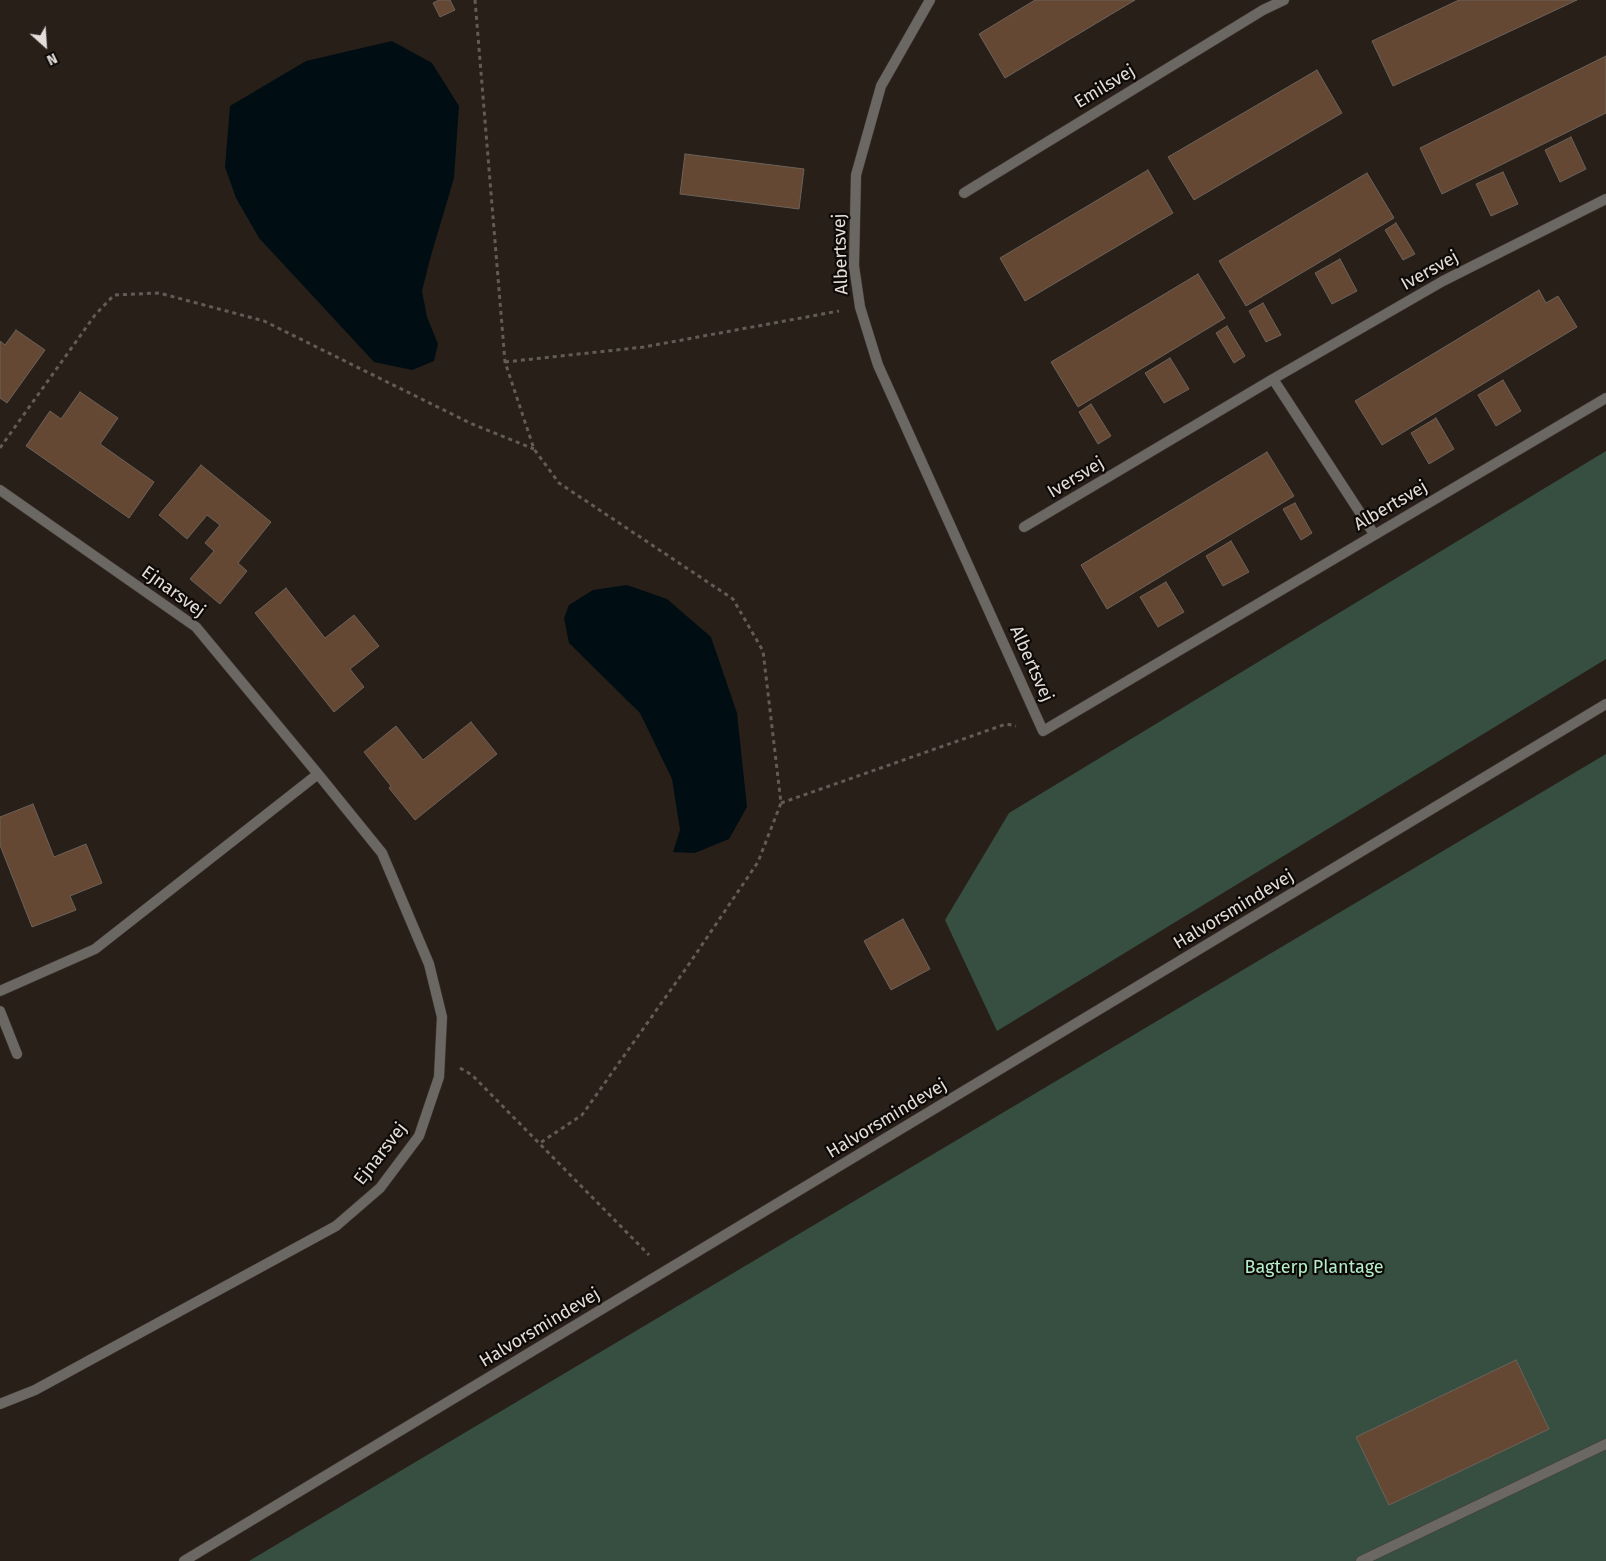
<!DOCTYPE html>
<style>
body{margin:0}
#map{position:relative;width:1606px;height:1561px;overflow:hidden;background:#281f19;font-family:"Fira Sans",sans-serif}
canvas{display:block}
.north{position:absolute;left:20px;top:20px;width:50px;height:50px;-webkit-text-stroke:4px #0e0a07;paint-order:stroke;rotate:154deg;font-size:14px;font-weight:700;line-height:20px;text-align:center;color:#e4deda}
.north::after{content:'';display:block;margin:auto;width:18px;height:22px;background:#e4deda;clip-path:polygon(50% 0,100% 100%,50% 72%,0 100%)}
</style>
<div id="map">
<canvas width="1606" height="1561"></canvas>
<div class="north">N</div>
</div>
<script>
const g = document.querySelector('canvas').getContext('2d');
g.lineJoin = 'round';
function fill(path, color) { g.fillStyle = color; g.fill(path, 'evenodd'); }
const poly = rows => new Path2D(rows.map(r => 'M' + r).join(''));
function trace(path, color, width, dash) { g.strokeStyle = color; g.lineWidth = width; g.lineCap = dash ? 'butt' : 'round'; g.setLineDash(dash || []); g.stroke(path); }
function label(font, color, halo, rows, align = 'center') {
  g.font = font + ' "Fira Sans",sans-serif'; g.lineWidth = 4.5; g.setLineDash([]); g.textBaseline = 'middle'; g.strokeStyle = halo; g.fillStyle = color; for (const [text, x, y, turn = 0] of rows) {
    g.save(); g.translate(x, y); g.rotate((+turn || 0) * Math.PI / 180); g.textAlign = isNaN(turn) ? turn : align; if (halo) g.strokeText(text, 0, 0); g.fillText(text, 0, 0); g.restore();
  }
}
const green = poly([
 [1606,451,1606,659,997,1031,945,920,1009,813],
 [1606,754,1606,1561,249,1561]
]);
const water = poly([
 [392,41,432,63,459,106,454,178,430,259,422,291,427,317,438,344,434,361,412,370,374,362,259,238,236,198,225,167,230,106,306,61],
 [627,585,667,599,711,637,737,713,747,807,729,839,695,853,673,852,680,830,672,779,640,713,569,643,564,618,569,605,593,590]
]);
const building = poly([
 [439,0,450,0,455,10,440,17,433,3,439,0],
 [1035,0,1135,0,1005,78,979,34,1035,0],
 [1459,0,1577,0,1393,86,1372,41,1459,0],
 [1606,56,1606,113,1442,194,1420,148,1606,56],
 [1317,70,1342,113,1194,200,1168,157,1317,70],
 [1571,137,1586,169,1560,182,1545,150,1571,137],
 [685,154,804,169,799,209,680,194,685,154],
 [1148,170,1173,213,1025,301,1000,258,1148,170],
 [1503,172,1518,204,1491,216,1476,184,1503,172],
 [1367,173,1394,218,1246,306,1219,261,1367,173],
 [1396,223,1415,254,1403,260,1385,230,1396,223],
 [1340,259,1357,291,1332,304,1315,273,1340,259],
 [1198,274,1225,318,1078,407,1051,362,1198,274],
 [1539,290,1546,303,1558,296,1577,327,1382,445,1355,401,1539,290],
 [1263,303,1281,335,1266,342,1249,311,1263,303],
 [1227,326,1245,356,1234,363,1216,333,1227,326],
 [16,330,45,350,7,403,0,398,0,341,5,345,16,330],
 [1170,358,1189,389,1164,403,1145,373,1170,358],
 [1503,380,1521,411,1496,426,1478,395,1503,380],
 [80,392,118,418,100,444,154,482,129,518,26,446,50,411,61,419,80,392],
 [1091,404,1111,436,1098,444,1079,412,1091,404],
 [1436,418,1454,449,1429,464,1411,433,1436,418],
 [1267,452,1294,496,1107,609,1081,565,1267,452],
 [201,465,271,522,238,563,247,571,220,604,190,579,214,551,205,543,220,525,207,515,187,539,159,515,201,465],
 [1295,503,1312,533,1301,540,1283,509,1295,503],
 [1231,541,1249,572,1223,586,1206,556,1231,541],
 [1166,582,1184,612,1158,627,1140,597,1166,582],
 [286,588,325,638,354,615,379,646,350,669,364,687,334,712,255,613,286,588],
 [471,722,497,754,415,820,389,788,391,786,364,752,396,726,423,760,471,722],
 [33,804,54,857,86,844,102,883,70,896,76,910,32,927,0,845,0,817,33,804],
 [903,919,930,969,891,990,864,941,903,919],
 [1516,1360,1549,1429,1389,1505,1356,1437,1516,1360]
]);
const path = poly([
 [475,0,505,362,534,449,559,483,733,599,763,651,781,803,758,862,687,967,582,1115,540,1143],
 [505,362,644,347,839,311],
 [0,448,95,315,114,295,159,293,264,321,470,423,534,449],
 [781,803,1006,724,1016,726],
 [460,1068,472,1075,649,1255]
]);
const service = poly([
 [1361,1561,1606,1444]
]);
const minor = poly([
 [930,0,881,86,856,175,854,266,860,307,878,365,1043,731,1606,398],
 [964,193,1263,10,1284,0],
 [0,490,196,627,318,774,382,853,429,964,442,1017,439,1077,419,1136,380,1188,336,1226,35,1390,0,1404],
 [1024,527,1273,379],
 [1374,534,1273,379,1443,281,1606,199],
 [0,991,95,949,318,774],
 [0,1011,17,1054]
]);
const tertiary = poly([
 [184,1561,1606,704]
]);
const streetNames = [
 ["Emilsvej",1105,87,-31],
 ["Albertsvej",841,254,-92],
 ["Iversvej",1430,271,-29],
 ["Iversvej",1076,478,-31],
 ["Albertsvej",1391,506,-30],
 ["Ejnarsvej",173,592,36],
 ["Albertsvej",1031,664,66],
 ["Halvorsmindevej",1234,910,-31],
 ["Halvorsmindevej",887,1119,-31],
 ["Ejnarsvej",381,1154,-52],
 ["Halvorsmindevej",540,1328,-31]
];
const parkNames = [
 ["Bagterp Plantage",1314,1268]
];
fill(green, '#374f40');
fill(water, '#000e13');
fill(building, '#644833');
trace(building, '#6c625a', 1);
trace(service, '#423a34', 11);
trace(minor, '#423a34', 11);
trace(tertiary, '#423a34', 11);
trace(path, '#635b55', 3, [4, 4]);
trace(service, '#6b6763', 10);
trace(minor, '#6b6763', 10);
trace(tertiary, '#6b6763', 10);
label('18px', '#e4deda', '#0e0a07', streetNames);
label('18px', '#b4eec8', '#0e0a07', parkNames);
</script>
